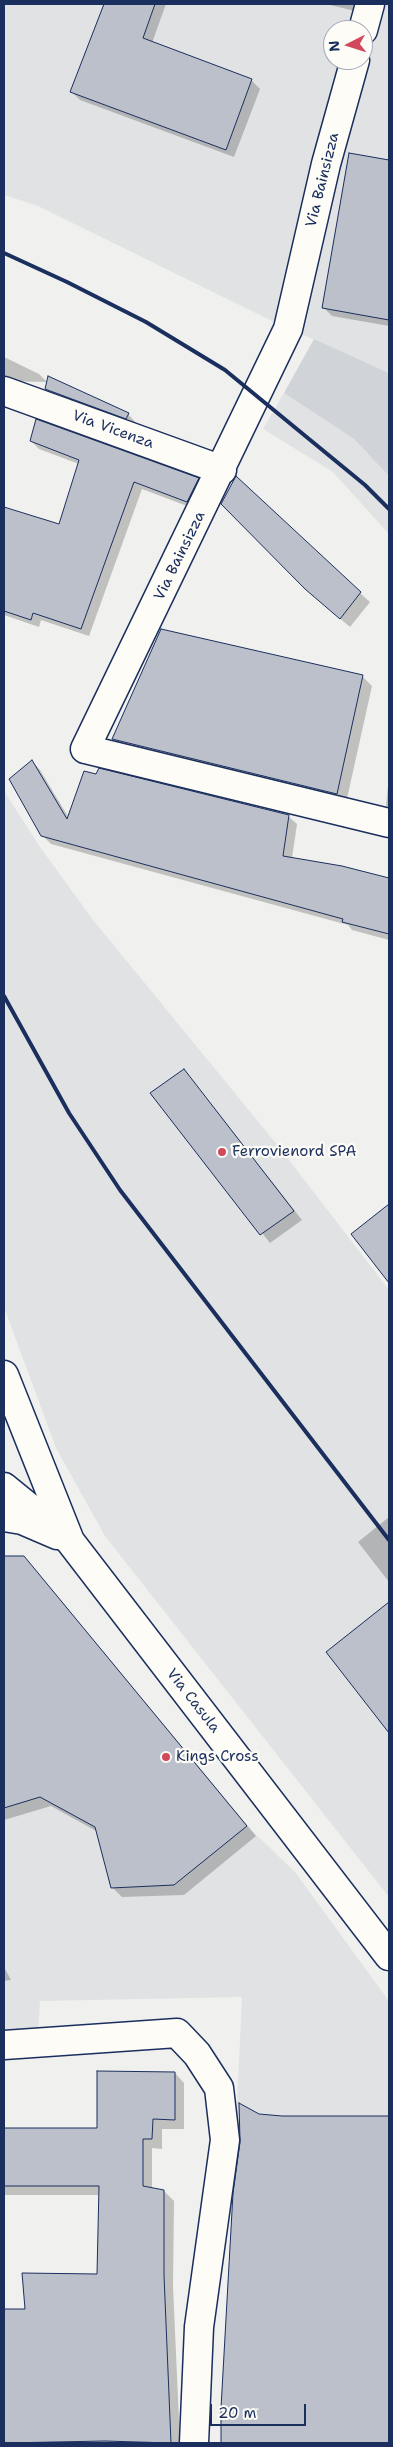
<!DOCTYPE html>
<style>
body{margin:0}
#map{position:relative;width:393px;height:2447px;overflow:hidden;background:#f0f0ee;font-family:"Shantell Sans",sans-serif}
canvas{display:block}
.frame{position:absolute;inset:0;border:5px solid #1b2f5e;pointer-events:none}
.north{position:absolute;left:323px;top:20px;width:50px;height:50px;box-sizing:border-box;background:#fdfcf7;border:1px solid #a3aaba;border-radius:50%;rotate:265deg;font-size:14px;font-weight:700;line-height:20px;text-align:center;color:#1b2f5e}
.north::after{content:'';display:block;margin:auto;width:18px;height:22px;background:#d1495b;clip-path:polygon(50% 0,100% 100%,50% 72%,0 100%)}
.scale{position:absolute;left:210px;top:2404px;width:96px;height:22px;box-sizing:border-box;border:2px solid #1b2f5e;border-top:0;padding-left:6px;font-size:15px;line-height:18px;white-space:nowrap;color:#1b2f5e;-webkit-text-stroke:4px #fdfcf7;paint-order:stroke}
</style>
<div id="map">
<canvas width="393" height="2447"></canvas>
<div class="frame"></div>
<div class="north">N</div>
<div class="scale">20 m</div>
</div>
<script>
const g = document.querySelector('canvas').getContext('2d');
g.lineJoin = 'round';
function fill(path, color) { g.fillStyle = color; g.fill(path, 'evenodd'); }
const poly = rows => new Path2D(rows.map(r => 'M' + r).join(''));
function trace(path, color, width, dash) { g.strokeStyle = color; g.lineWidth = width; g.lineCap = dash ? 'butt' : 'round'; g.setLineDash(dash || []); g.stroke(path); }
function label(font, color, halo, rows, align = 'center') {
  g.font = font + ' "Shantell Sans",sans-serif'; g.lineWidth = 4.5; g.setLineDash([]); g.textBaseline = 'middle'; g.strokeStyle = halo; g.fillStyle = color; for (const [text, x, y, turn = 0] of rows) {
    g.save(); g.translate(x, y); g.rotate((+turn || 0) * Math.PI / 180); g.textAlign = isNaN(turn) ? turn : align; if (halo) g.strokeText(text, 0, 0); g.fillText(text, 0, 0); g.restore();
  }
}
const built = poly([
 [4,4,389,4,389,373,272,321,38,206,4,195],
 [333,30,363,30,363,60,333,60],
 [284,393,354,439,389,476,389,534,333,472,263,429],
 [4,791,40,847,93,920,279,1147,389,1290,389,1897,105,1536,56,1448,4,1307],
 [4,1556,24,1556,247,1826,295,1872,389,2001,389,2443,221,2443,242,1997,40,2001,38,2035,4,2036]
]);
const green = poly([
 [314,339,389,373,389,476,354,439,284,393]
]);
const shadow = poly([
 [105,4,166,4,152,43,251,80,260,89,234,157,80,100,72,92],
 [326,4,357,4,355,11],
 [350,155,389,162,389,326,332,316,323,307],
 [4,357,39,374,47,382,4,381],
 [46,389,128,414,138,425,137,428,57,399],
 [31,441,198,479,206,487,195,509,142,489,89,636,41,620,39,627,4,615,4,508,60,526,79,464,39,449],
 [360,593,370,602,350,627,316,598],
 [363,677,372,686,346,803,122,748,113,739],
 [32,761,40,770,69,818,288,816,297,824,292,858,342,867,389,879,389,940,352,930,348,925,51,844,42,835],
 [389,776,389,809,386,805],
 [184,1070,302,1220,270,1243,152,1093],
 [389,1205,389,1281,353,1234],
 [389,1517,389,1582,358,1542],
 [4,1557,24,1558,34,1568,256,1836,184,1895,122,1897,112,1887,98,1832,51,1806,4,1820],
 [389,1604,389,1733,327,1652],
 [4,1967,11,1980,4,1981],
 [175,2073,184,2083,184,2129,162,2129,162,2149,152,2148,152,2189,164,2191,174,2201,173,2286,180,2443,4,2443,4,2311,26,2310,99,2275,100,2195,4,2195,4,2129,98,2130],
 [259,2116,282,2118,389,2117,389,2443,222,2443,222,2408]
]);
const building = poly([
 [104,4,155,4,143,38,252,79,226,150,70,92,104,4],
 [349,153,389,160,389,320,322,308,349,153],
 [48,376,129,413,126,419,45,389,48,376],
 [36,419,199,478,187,502,134,482,81,629,33,613,31,620,4,611,4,507,59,524,79,460,30,441,36,419],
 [236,476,361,592,340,619,305,589,221,504,236,476],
 [161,629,363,675,337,794,112,739,161,629],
 [32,760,67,819,84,771,96,774,99,768,289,815,283,856,342,866,389,878,389,934,342,922,343,919,41,836,9,779,32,760],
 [184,1069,294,1211,260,1235,150,1093,184,1069],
 [389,1204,389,1283,351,1234,389,1204],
 [4,1556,24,1556,247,1826,174,1885,111,1888,95,1827,40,1797,4,1808,4,1556],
 [389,1602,389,1733,326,1652,389,1602],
 [97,2071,175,2072,175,2120,153,2119,152,2139,143,2139,143,2186,164,2190,164,2275,171,2443,105,2441,4,2443,4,2309,25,2309,22,2273,97,2274,99,2186,4,2186,4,2128,97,2128,97,2071],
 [239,2103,259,2114,282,2116,389,2116,389,2443,221,2443,221,2408,233,2193,240,2142,239,2103]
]);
const minor = poly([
 [363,30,370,4],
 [355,60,326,164,288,329,85,749,389,823],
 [4,391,222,470],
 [4,1517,22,1520,57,1535],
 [4,2045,177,2033,197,2054,219,2088,225,2140,199,2327,194,2443]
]);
const major = poly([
 [4,1375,70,1541,389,1956],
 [4,1487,69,1540]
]);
const rail = poly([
 [4,253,67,282,146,322,225,370,365,485,389,509],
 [4,996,69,1113,120,1190,389,1540]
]);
const markers = [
 [222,1152,5,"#d1495b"],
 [166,1757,5,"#d1495b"]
];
const streetNames = [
 ["Via Bainsizza",323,180,-76],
 ["Via Vicenza",113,430,20],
 ["Via Bainsizza",180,556,-64],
 ["Via Casula",193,1701,52]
];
const poiNames = [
 ["Ferrovienord SPA",232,1152],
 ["Kings Cross",176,1757]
];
fill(built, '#e0e2e3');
fill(green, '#d0d3d8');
fill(shadow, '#0003');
fill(building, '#bbc0ca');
trace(building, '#1b2f5e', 1);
trace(minor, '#1b2f5e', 31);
trace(major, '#1b2f5e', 31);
trace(minor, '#fdfcf7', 28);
trace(major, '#fdfcf7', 28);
trace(rail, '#1b2f5e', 4);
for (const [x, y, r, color] of markers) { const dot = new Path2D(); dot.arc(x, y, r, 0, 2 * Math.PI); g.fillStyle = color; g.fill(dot); trace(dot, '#fdfcf7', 2); }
label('15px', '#1b2f5e', '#fdfcf7', streetNames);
label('15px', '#1b2f5e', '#fdfcf7', poiNames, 'left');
</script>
